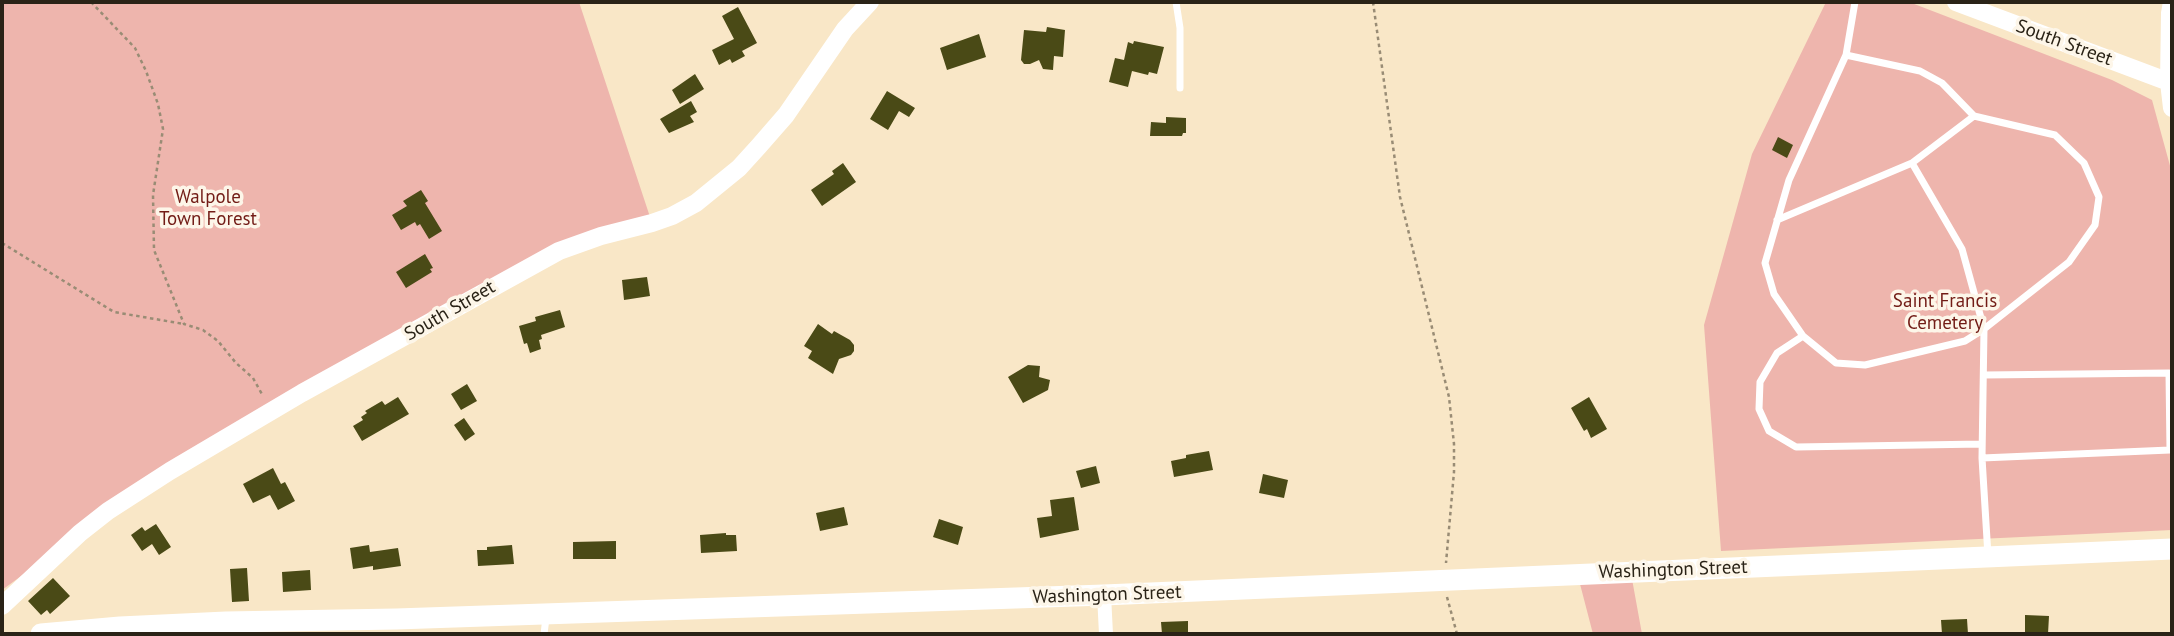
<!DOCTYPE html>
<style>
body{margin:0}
#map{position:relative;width:2174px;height:636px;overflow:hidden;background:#f9e7c7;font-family:"PT Sans",sans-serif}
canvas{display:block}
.frame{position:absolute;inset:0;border:4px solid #2a2317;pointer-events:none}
</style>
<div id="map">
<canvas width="2174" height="636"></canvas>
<div class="frame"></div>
</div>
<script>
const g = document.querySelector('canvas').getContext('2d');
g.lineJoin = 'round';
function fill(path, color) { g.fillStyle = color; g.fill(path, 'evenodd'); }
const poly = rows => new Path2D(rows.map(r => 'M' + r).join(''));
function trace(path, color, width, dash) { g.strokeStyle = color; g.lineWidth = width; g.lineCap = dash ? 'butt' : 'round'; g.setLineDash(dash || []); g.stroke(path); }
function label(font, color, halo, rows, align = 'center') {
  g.font = font + ' "PT Sans",sans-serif'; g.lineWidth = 7; g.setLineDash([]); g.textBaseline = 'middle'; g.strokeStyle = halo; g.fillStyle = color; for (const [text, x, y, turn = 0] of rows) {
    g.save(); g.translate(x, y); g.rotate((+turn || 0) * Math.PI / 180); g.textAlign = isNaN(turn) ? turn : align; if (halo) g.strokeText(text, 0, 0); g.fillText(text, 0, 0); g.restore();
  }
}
const green = poly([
 [2,2,579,2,652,223,559,251,80,533,2,590],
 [1826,2,1909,2,2112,80,2152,100,2172,173,2172,530,1721,551,1704,325,1752,154],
 [1630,568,1642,634,1593,634,1580,584]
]);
const building = poly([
 [738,7,757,43,742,51,745,56,732,63,730,59,719,65,712,50,734,39,722,16],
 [1047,27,1065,30,1063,57,1054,56,1053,70,1043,69,1039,60,1030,64,1024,64,1021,60,1024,30,1046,32],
 [979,34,986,57,947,70,940,48],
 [1134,41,1164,47,1157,74,1149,72,1148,75,1132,71,1128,87,1109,82,1115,58,1124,60,1128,42,1133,44],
 [695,74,704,89,680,104,672,90],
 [887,91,915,108,909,117,899,111,888,130,870,119],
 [691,101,697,112,690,116,694,122,669,133,660,119],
 [1166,117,1186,118,1186,133,1183,133,1182,136,1150,136,1151,122,1166,123],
 [1778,137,1793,145,1787,158,1772,150],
 [843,163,856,182,822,206,811,190,834,174,832,171],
 [421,190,428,201,425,203,442,231,429,239,420,224,417,226,415,222,401,230,392,215,407,206,403,201],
 [425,254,433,268,430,269,432,272,406,288,396,272],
 [647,277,650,296,624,300,622,280],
 [560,310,565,327,541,335,542,339,539,340,541,349,530,353,527,343,524,344,519,326,536,321,535,317],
 [818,324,832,334,834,331,850,340,854,345,854,351,851,355,839,359,833,374,808,358,812,351,804,346],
 [1028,365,1040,366,1039,377,1050,380,1048,390,1023,403,1008,377],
 [467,384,477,401,461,410,451,394],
 [398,397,409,414,362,441,353,426,363,420,361,417,367,413,365,411,382,401,385,405],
 [1589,397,1607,429,1591,438,1587,429,1584,431,1571,408],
 [464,418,475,434,465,441,454,425],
 [1209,451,1213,470,1174,477,1171,461,1186,458,1186,455],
 [1096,466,1100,483,1081,488,1076,471],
 [273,468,281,484,285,482,295,501,278,510,270,495,253,503,243,484],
 [1263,474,1288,480,1284,498,1259,493],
 [1074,497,1079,530,1040,538,1037,518,1052,516,1050,500],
 [844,507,848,525,820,531,816,513],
 [939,519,963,527,958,545,933,537],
 [156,524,171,547,159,555,152,544,142,551,131,535,142,527,145,531],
 [726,533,726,535,736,535,737,551,701,553,700,535],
 [616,541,616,559,573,559,573,542],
 [369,545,370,552,398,548,401,566,373,570,373,566,353,569,350,548],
 [512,545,514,564,478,566,477,550,487,550,487,547],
 [247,568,249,601,232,602,230,569],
 [310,570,311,590,283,592,282,572],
 [53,578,70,596,50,614,47,610,41,615,28,601],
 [2025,615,2049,616,2048,634,2025,633],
 [1967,619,1968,634,1942,634,1941,620],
 [1188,621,1188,634,1162,634,1161,622]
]);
const path = poly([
 [91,2,135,48,146,71,158,104,163,129,153,195,154,250,184,324,203,330,218,341,236,363,253,378,263,396],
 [1373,2,1400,197,1449,397,1454,444,1454,472,1446,563],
 [2,243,114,312,184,324],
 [1447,597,1457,634]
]);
const service = poly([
 [1176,2,1180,28,1180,88],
 [1846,55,1920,71,1942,83,1974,116,2055,135,2084,163,2099,197,2095,225,2069,262,1984,329,1965,341,1865,365,1836,363,1803,336,1774,294,1765,263,1789,180,1846,55,1855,2],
 [1912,163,1962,249,1984,329,1982,458,1988,556],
 [1777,220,1912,163,1974,116],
 [1803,336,1777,353,1760,382,1759,409,1769,431,1796,447,1982,444],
 [1982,458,2170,450,2169,373,1984,375],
 [544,634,546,618]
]);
const minor = poly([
 [1104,595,1106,634]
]);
const tertiary = poly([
 [1956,2,2169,82],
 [2172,2,2170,13,2169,82,2172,108],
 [2,606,80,533,108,511,170,471,302,393,559,251,601,236,652,223,672,216,696,203,739,168,759,146,786,115,845,29,870,2]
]);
const secondary = poly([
 [41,634,120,627,226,622,396,619,1104,595,2172,549]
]);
const streetNames = [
 ["South Street",2064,43,20],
 ["South Street",450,311,-30],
 ["Washington Street",1673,570,-2],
 ["Washington Street",1107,595,-2]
];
const parkNames = [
 ["Walpole",208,198],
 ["Town Forest",208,220],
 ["Saint Francis",1945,302],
 ["Cemetery",1945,324]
];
fill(green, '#eeb5ad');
fill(building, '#4a4a16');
trace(path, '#998c75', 2.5, [3.5, 3.5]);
trace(service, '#fff', 7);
trace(minor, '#fff', 14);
trace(tertiary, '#fff', 18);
trace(secondary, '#fff', 21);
label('19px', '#2a2317', '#fdf6e9', streetNames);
label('19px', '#721c16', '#fdf6e9', parkNames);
</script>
